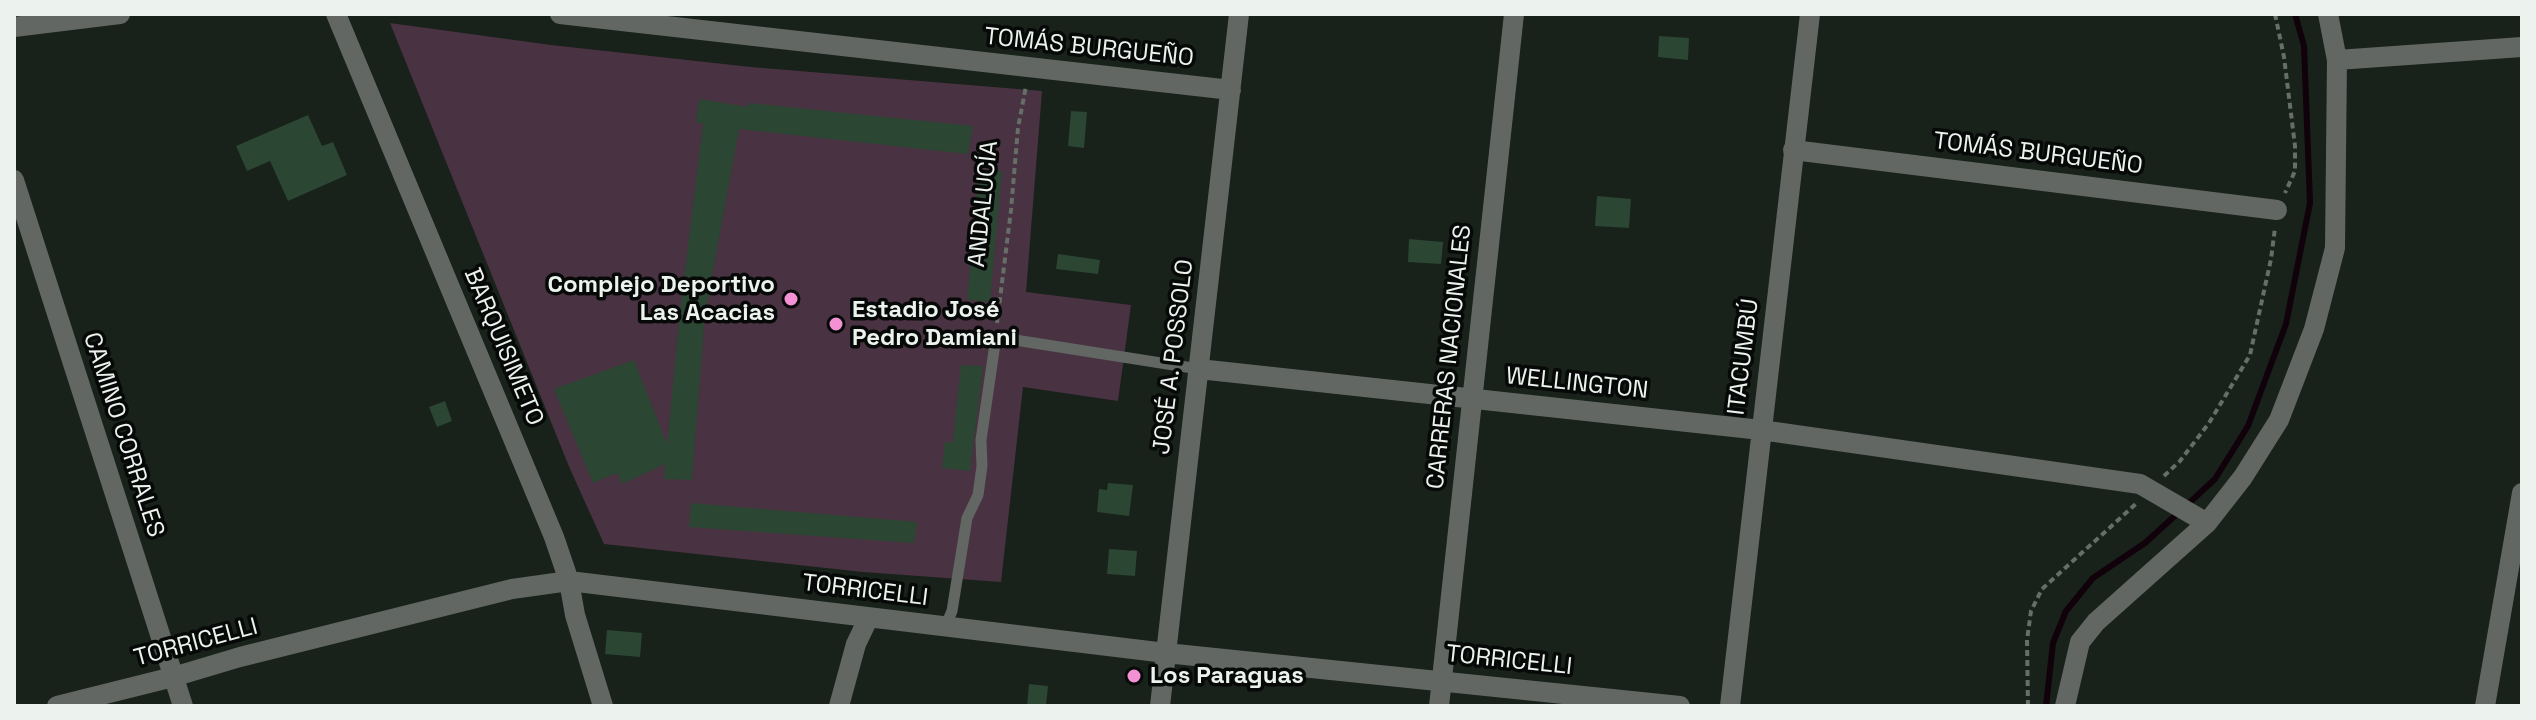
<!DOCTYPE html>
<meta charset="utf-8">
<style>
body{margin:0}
#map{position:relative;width:2536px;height:720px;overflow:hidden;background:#18211a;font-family:"Space Grotesk",sans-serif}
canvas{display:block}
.frame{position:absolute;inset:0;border:16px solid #ecf2ed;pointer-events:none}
</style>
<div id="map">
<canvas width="2536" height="720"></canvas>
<div class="frame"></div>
</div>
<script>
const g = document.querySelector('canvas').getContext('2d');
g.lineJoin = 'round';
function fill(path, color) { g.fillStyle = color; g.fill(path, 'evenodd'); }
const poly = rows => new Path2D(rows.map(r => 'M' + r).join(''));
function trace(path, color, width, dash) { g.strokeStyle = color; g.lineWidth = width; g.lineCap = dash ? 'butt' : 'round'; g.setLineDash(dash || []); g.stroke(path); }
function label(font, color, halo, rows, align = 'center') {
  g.font = font + ' "Space Grotesk",sans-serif'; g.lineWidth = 7; g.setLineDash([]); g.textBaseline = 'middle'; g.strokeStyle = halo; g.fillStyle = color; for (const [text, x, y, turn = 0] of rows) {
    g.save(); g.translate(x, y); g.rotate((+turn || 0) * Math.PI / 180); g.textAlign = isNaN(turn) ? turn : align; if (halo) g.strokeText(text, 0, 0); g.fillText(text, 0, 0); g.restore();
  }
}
const green = poly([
 [390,23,551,45,751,67,1042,91,1026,292,1131,305,1118,401,1023,387,1001,582,863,572,604,544,570,469]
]);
const stream = poly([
 [2187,505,2215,479,2248,426,2286,324,2310,203,2304,46,2295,14],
 [2046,706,2053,643,2066,611,2093,578,2145,543,2178,513]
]);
const building = poly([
 [1659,36,1689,38,1688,60,1658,57],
 [699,99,748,107,749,103,973,126,968,154,739,129,705,314,692,480,664,479,665,464,622,484,617,473,593,483,554,389,634,360,667,444,680,312,703,124,696,122],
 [1071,111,1087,112,1084,148,1068,146],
 [308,115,322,146,333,142,347,175,288,201,270,161,247,171,236,146],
 [979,169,1002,171,990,302,967,300],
 [1597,196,1631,199,1629,228,1595,226],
 [1409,239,1443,242,1441,264,1408,262],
 [1058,254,1100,260,1098,274,1056,269],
 [961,365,983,366,970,471,942,468,945,442,953,442],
 [445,401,452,421,437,427,429,407],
 [1108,483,1133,485,1129,516,1097,512,1099,489,1107,490],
 [691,503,917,522,914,543,689,527],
 [1109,549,1137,551,1135,576,1107,574],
 [607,630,642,633,640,657,605,654],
 [1029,684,1048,686,1046,706,1027,706]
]);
const path = poly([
 [2275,14,2284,57,2295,146,2295,171,2285,193],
 [997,323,1011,210,1018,128,1026,86],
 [2164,476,2180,461,2209,423,2250,355,2271,259,2275,228],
 [2028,706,2027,640,2031,611,2042,589,2138,502]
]);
const lane = poly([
 [945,627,952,611,967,518,978,495,982,466,981,440,996,337,1199,369]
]);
const street = poly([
 [336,14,554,537,569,581,575,615,603,706],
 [560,14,1231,90],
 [14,27,120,14],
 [2337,60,2522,47],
 [1793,150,2277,210],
 [14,180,183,706],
 [1199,369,1761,430,2140,484,2207,523],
 [57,706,173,677,240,657,512,589,569,581,1166,653,1680,706],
 [839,706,856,644,868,619],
 [1160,706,1239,14],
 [1439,706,1514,14],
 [1730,706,1810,14],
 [2065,706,2080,642,2096,622,2207,523,2243,477,2279,420,2314,329,2335,248,2337,60,2328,14],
 [2485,706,2522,493]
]);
const markers = [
 [791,299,8,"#f491d4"],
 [836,324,8,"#f491d4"],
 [1134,676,8,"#f491d4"]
];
const streetNames = [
 ["TOMÁS BURGUEÑO",1089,48,6],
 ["TOMÁS BURGUEÑO",2038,154,7],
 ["ANDALUCÍA",984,204,-84],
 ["BARQUISIMETO",503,347,67],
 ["JOSÉ A. POSSOLO",1174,357,-83],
 ["CARRERAS NACIONALES",1450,357,-84],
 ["ITACUMBÚ",1744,357,-83],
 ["WELLINGTON",1577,384,6],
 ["CAMINO CORRALES",123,435,72],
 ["TORRICELLI",865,591,7],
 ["TORRICELLI",196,643,-15],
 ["TORRICELLI",1509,661,6]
];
const poiNames = [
 ["Complejo Deportivo",775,285,"right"],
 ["Las Acacias",775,313,"right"],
 ["Estadio José",852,310],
 ["Pedro Damiani",852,338],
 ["Los Paraguas",1150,676]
];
fill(green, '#493241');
trace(stream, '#11010b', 6);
fill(building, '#2b4632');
trace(path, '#666e68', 4, [6, 4]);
trace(lane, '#626763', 11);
trace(street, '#626763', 20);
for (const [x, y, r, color] of markers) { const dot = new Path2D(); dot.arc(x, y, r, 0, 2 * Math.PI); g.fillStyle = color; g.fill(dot); trace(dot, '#060907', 3); }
label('24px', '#ecf2ed', '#060907', streetNames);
label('bold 24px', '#ecf2ed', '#060907', poiNames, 'left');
</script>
